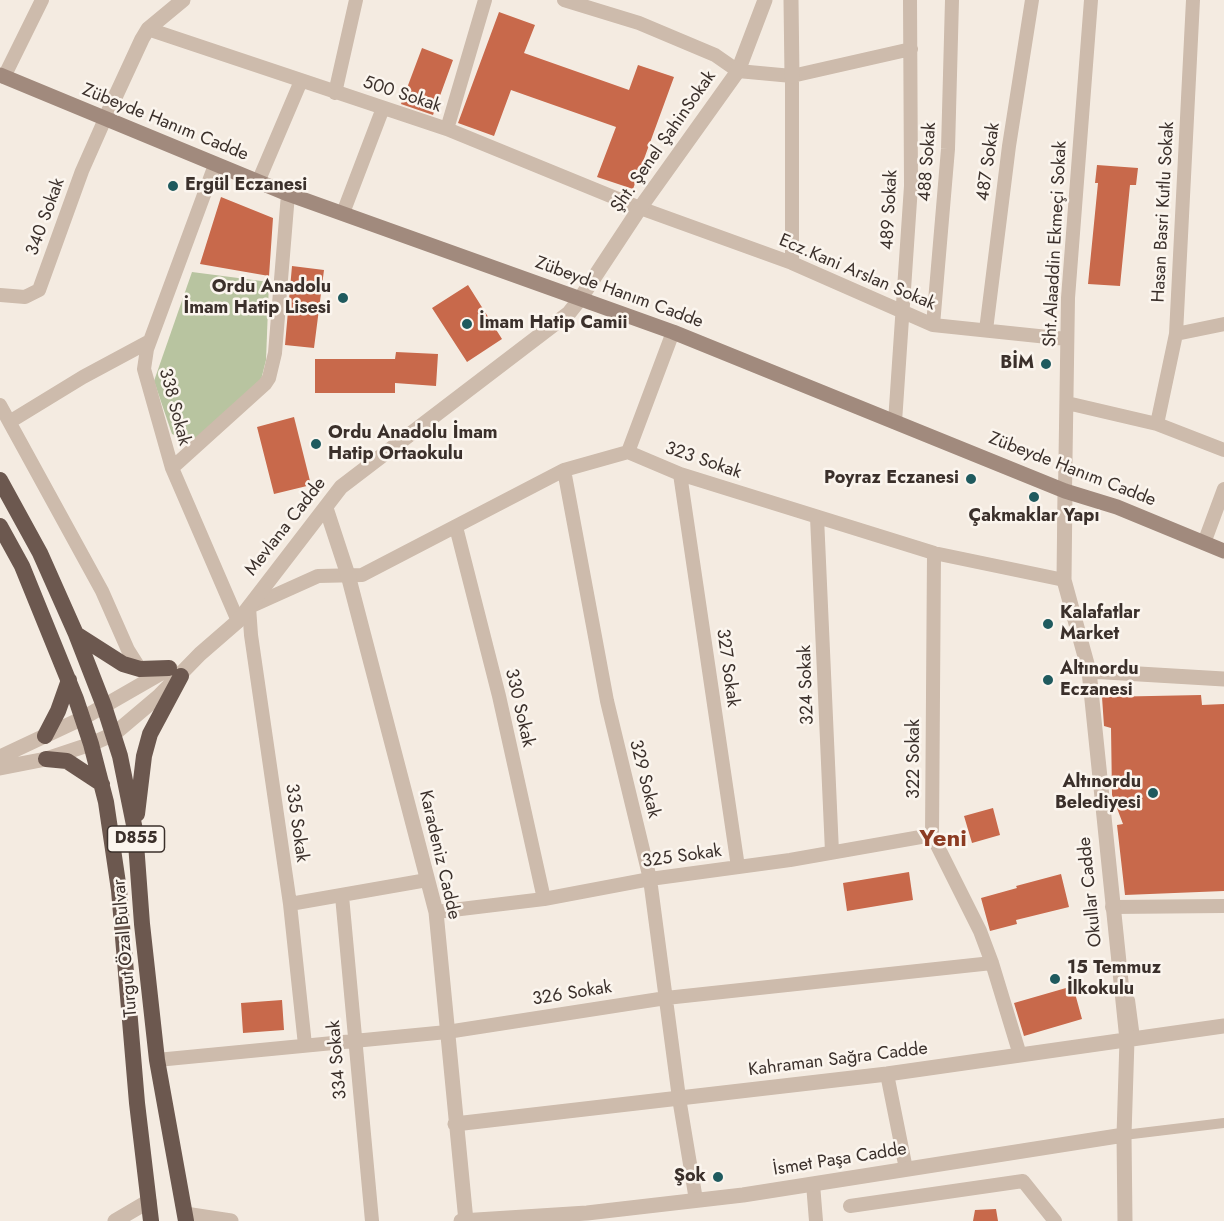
<!DOCTYPE html>
<meta charset="utf-8">
<style>
body{margin:0}
canvas{display:block;background:#f4ebe1}
</style>
<canvas width="1224" height="1221"></canvas>
<script>
const g = document.querySelector('canvas').getContext('2d');
g.lineJoin = 'round';
function fill(path, color) { g.fillStyle = color; g.fill(path, 'evenodd'); }
const poly = rows => new Path2D(rows.map(r => 'M' + r).join(''));
function trace(path, color, width, dash) { g.strokeStyle = color; g.lineWidth = width; g.lineCap = dash ? 'butt' : 'round'; g.setLineDash(dash || []); g.stroke(path); }
function label(font, color, halo, rows, align = 'center') {
  g.font = font + ' Jost,sans-serif'; g.lineWidth = 5; g.setLineDash([]); g.textBaseline = 'middle'; g.strokeStyle = halo; g.fillStyle = color; for (const [text, x, y, turn = 0] of rows) {
    g.save(); g.translate(x, y); g.rotate((+turn || 0) * Math.PI / 180); g.textAlign = isNaN(turn) ? turn : align; if (halo) g.strokeText(text, 0, 0); g.fillText(text, 0, 0); g.restore();
  }
}
const green = poly([
 [192,272,269,282,266,360,261,380,195,439,188,440,172,434,154,381]
]);
const building = poly([
 [499,12,535,25,524,53,629,90,638,65,674,77,633,189,597,177,616,127,511,90,494,136,458,123],
 [422,48,453,60,433,115,401,104],
 [1097,165,1138,168,1136,185,1130,185,1120,286,1088,284,1098,183,1095,183],
 [221,197,273,218,269,276,200,264],
 [292,266,324,270,314,348,285,345],
 [468,285,502,339,467,362,432,308],
 [396,352,438,354,436,386,395,383,395,393,315,393,315,359,395,359],
 [294,417,311,485,274,494,257,427],
 [1201,695,1202,705,1224,704,1224,891,1125,895,1117,825,1123,824,1112,795,1111,728,1104,726,1102,697],
 [993,808,1000,835,972,843,964,816],
 [909,872,913,900,847,911,843,883],
 [1061,874,1069,907,1016,920,1017,924,990,931,981,898,1017,888,1016,886],
 [1073,986,1082,1019,1024,1036,1014,1003],
 [282,1000,284,1030,243,1033,241,1003],
 [996,1209,998,1221,973,1221,975,1210]
]);
const pedestrian = poly([
 [1130,1000,1135,1038],
 [1124,1135,1224,1123]
]);
const minor = poly([
 [564,0,639,23,715,55,738,71,792,76,911,49],
 [148,29,447,129,640,208,792,263,933,325,1067,339],
 [792,76,792,263],
 [4,77,42,0],
 [335,93,356,0],
 [447,129,485,0],
 [215,165,147,349,144,369,172,468,238,621],
 [258,182,301,81],
 [343,213,383,108],
 [0,295,25,297,39,290,82,171,105,119],
 [933,325,948,149,952,0],
 [986,330,1009,146,1032,0],
 [1176,334,1224,324],
 [1067,403,1157,424,1224,450],
 [0,405,102,591,128,650,140,669],
 [11,421,83,377,150,341],
 [895,422,911,186,910,0],
 [1157,424,1176,334,1193,0],
 [628,452,673,332],
 [172,468,265,384,269,378,275,353,288,194],
 [564,470,607,701,650,879,679,1098,696,1200],
 [680,474,738,867],
 [1065,491,1068,298,1091,0],
 [817,517,832,852],
 [456,527,499,696,544,899],
 [1204,543,1224,489],
 [934,553,932,835,980,931,992,963,1020,1055],
 [342,896,372,1221],
 [290,904,427,880],
 [1112,907,1224,906],
 [436,912,544,899,650,879,790,860,932,835],
 [305,1045,290,904,251,635,249,607,318,576,362,575,564,470,628,452,680,474,934,553,1064,580],
 [157,1060,447,1032,666,998,992,963],
 [887,1074,906,1169],
 [813,1184,816,1221],
 [850,1206,1023,1181,1055,1221]
]);
const tertiary = poly([
 [791,0,792,76],
 [105,119,142,39,148,29,183,0],
 [1065,491,1064,580,1089,671,1127,1040,1124,1135,1125,1221],
 [326,508,348,575,436,912,466,1221],
 [1089,671,1224,679],
 [0,757,83,718,170,668],
 [0,768,46,759,91,744,114,734,159,696,200,654,238,621,341,487,569,313,580,299,640,208,738,71,765,0],
 [455,1124,887,1074,1224,1026],
 [185,1214,231,1221],
 [115,1221,149,1201],
 [461,1221,587,1213,743,1195,1124,1135]
]);
const secondary = poly([
 [0,75,288,194,673,332,1065,491,1117,507,1224,551]
]);
const trunk = poly([
 [0,480,40,553,76,634,104,706,120,756,135,830,142,924,157,1060,186,1221],
 [0,526,22,566,76,699,91,744,106,802,119,890,137,1103,151,1221],
 [76,634,123,664,140,669,169,668],
 [45,736,58,711,69,680],
 [46,759,67,761,102,784],
 [137,814,144,756,150,734,181,676]
]);
const markers = [
 [173,186,6,"#1f5a5e"],
 [343,298,6,"#1f5a5e"],
 [467,324,6,"#1f5a5e"],
 [1046,364,6,"#1f5a5e"],
 [316,444,6,"#1f5a5e"],
 [971,479,6,"#1f5a5e"],
 [1034,497,6,"#1f5a5e"],
 [1048,624,6,"#1f5a5e"],
 [1048,680,6,"#1f5a5e"],
 [1153,793,6,"#1f5a5e"],
 [1055,979,6,"#1f5a5e"],
 [718,1177,6,"#1f5a5e"]
];
const shields = [
 [136,839,57]
];
const shieldNames = [
 ["D855",136,839]
];
const streetNames = [
 ["500 Sokak",402,95,18],
 ["Zübeyde Hanım Cadde",165,123,22],
 ["Şht. Şenel ŞahinSokak",664,142,-55],
 ["488 Sokak",928,162,-86],
 ["487 Sokak",989,162,-82],
 ["489 Sokak",890,210,-87],
 ["Hasan Basri Kutlu Sokak",1164,212,-87],
 ["340 Sokak",46,217,-70],
 ["Sht.Alaaddin Ekmeçi Sokak",1056,244,-87],
 ["Ecz.Kani Arslan Sokak",857,273,23],
 ["Zübeyde Hanım Cadde",619,293,20],
 ["338 Sokak",174,407,75],
 ["323 Sokak",703,461,19],
 ["Zübeyde Hanım Cadde",1072,470,21],
 ["Mevlana Cadde",286,527,-52],
 ["327 Sokak",727,668,82],
 ["324 Sokak",807,685,-92],
 ["330 Sokak",519,708,77],
 ["322 Sokak",915,759,-90],
 ["329 Sokak",644,779,76],
 ["335 Sokak",296,823,82],
 ["Karadeniz Cadde",439,855,77],
 ["325 Sokak",682,857,-8],
 ["Okullar Cadde",1091,892,-96],
 ["Turgut Özal Bulvar",126,948,-95],
 ["326 Sokak",572,994,-9],
 ["334 Sokak",338,1060,-95],
 ["Kahraman Sağra Cadde",838,1060,-7],
 ["İsmet Paşa Cadde",840,1160,-9]
];
const poiNames = [
 ["Ergül Eczanesi",185,186],
 ["Ordu Anadolu",331,288,"right"],
 ["İmam Hatip Lisesi",331,309,"right"],
 ["İmam Hatip Camii",479,324],
 ["BİM",1034,364,"right"],
 ["Ordu Anadolu İmam",328,434],
 ["Hatip Ortaokulu",328,455],
 ["Poyraz Eczanesi",959,479,"right"],
 ["Çakmaklar Yapı",1034,517,"center"],
 ["Kalafatlar",1060,614],
 ["Market",1060,635],
 ["Altınordu",1060,670],
 ["Eczanesi",1060,691],
 ["Altınordu",1141,783,"right"],
 ["Belediyesi",1141,804,"right"],
 ["15 Temmuz",1067,969],
 ["İlkokulu",1067,990],
 ["Şok",706,1177,"right"]
];
const districtNames = [
 ["Yeni",943,840]
];
fill(green, '#b8c4a0');
fill(building, '#c8694b');
trace(pedestrian, '#cdbbac', 10);
trace(minor, '#cdbbac', 14);
trace(tertiary, '#cdbbac', 15);
trace(secondary, '#a18a7d', 15);
trace(trunk, '#6c584f', 16);
for (const [x, y, r, color] of markers) { const dot = new Path2D(); dot.arc(x, y, r, 0, 2 * Math.PI); g.fillStyle = color; g.fill(dot); trace(dot, '#fbf5ee', 2); }
for (const [x, y, w] of shields) { const box = new Path2D(); box.roundRect(x - w / 2, y - 13, w, 26, 4.5); g.fillStyle = '#fbf5ee'; g.fill(box); trace(box, '#3b302b', 1.5); }
label('bold 16px', '#3b302b', null, shieldNames);
label('18px', '#3b302b', '#fbf5ee', streetNames);
label('bold 18px', '#3b302b', '#fbf5ee', poiNames, 'left');
label('bold 24px', '#8c3b22', '#fbf5ee', districtNames);
</script>
